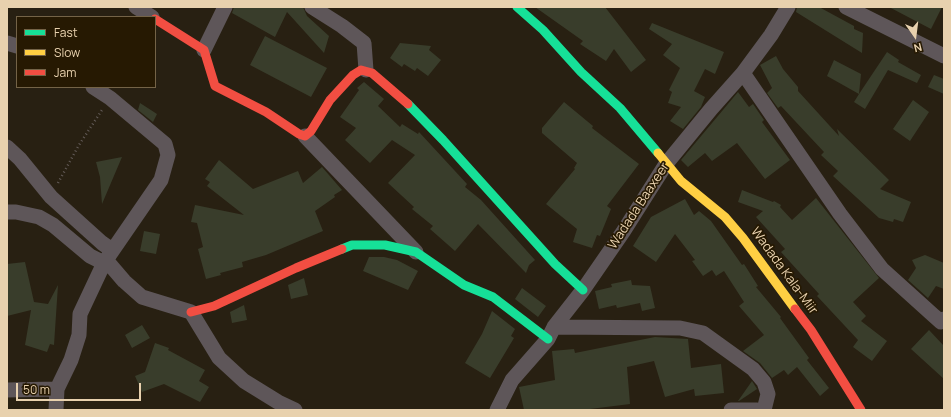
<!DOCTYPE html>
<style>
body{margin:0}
#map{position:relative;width:951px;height:417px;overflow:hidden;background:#282012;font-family:Manrope,sans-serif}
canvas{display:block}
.frame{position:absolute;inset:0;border:8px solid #e8d1ae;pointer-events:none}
.legend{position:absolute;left:16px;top:16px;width:140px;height:72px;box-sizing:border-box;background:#261902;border:1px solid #746347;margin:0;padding:5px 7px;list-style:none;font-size:12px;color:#e8d1ae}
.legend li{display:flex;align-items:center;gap:8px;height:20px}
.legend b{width:20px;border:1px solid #746347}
.north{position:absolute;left:895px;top:16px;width:40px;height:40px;-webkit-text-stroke:3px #261902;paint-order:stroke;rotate:166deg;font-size:11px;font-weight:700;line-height:16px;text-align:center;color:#e8d1ae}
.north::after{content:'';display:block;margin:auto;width:14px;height:18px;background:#e8d1ae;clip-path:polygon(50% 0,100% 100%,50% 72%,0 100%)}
.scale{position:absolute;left:16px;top:383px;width:125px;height:18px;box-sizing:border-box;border:2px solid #e8d1ae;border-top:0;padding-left:5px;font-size:12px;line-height:14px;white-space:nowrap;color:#e8d1ae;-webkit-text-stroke:3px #261902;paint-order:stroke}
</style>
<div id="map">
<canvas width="951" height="417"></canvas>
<div class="frame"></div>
<ul class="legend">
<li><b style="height:5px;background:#16e098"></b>Fast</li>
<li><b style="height:5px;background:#ffcf43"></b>Slow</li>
<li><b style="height:5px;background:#f24e42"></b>Jam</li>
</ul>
<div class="north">N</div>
<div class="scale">50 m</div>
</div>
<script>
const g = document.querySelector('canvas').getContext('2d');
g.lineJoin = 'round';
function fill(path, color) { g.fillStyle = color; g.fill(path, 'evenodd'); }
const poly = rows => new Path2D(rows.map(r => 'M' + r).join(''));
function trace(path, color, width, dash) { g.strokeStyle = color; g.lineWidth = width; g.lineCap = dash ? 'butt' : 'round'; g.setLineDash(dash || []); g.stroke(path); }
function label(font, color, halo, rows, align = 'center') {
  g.font = font + ' Manrope,sans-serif'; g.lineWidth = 3.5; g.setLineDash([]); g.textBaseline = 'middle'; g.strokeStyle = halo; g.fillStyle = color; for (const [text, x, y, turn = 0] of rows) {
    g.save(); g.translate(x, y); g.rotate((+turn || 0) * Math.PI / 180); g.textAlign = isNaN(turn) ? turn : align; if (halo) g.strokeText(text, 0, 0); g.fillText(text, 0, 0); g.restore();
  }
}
const building = poly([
 [234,7,303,7,307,16,329,36,324,53,287,12,275,37,232,13],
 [535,7,605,7,646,60,631,72,614,49,606,61,580,44,583,41],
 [797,7,819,7,854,26,854,29,863,33,862,53,796,12],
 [889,7,942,7,931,29],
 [652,23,724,52,715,74,705,69,694,91,705,97,701,107,683,129,670,121,681,107,668,103,672,92,669,90,680,68,663,55,672,44,649,29],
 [265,36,327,68,311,97,250,65],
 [400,43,431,46,429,50,441,60,428,76,417,68,415,71,404,64,402,67,390,58],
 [887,52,899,60,898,62,921,75,917,83,888,70,865,109,854,102,859,94,827,76,834,60,861,74,859,94],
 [776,56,783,69,798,87,798,91,839,136,837,129,889,180,880,189,911,202,903,222,894,219,893,222,879,218,845,187,833,176,838,171,821,155,824,152,781,106,778,108,767,93,772,88,760,65],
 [934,75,944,79,944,94,928,87],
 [364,82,384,99,378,106,400,127,402,124,418,134,419,132,467,184,465,187,481,200,535,260,529,265,526,273,478,224,455,251,430,229,433,226,412,209,414,207,388,183,415,155,392,140,370,163,345,140,356,128,340,117,359,90,357,88],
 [738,92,749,107,753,104,764,120,762,122,790,160,765,179,737,143,712,161,705,153,688,167,681,160],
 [913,100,929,112,910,141,893,129],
 [564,102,593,126,592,128,639,164,607,206,611,209,600,236,597,235,592,248,573,242,577,229,546,204,575,169,574,168,577,163,542,133,542,128],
 [140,103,157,114,153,122,138,110],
 [122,157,102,204,100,177,96,162],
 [219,160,253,189,298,171,303,183,322,167,342,190,334,195,335,197,315,211,323,231,266,255,242,262,243,267,220,273,221,275,206,279,198,249,203,247,197,223,191,222,195,205,244,215,207,186,210,182,205,179],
 [742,190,773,202,774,201,781,205,780,207,792,220,816,198,879,278,853,302,866,316,861,321,887,341,872,361,853,347,858,340,817,296,819,294,781,252,785,249,756,217,763,211,738,202],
 [685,199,694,215,699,211,711,221,742,265,744,264,758,286,756,287,781,317,780,318,809,358,807,360,829,388,820,396,797,367,788,375,784,370,772,378,760,363,743,351,764,335,739,306,744,302,724,271,716,276,712,270,703,276,692,261,695,260,675,234,656,262,633,246,651,217],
 [144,231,160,234,156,254,140,251],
 [925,255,944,263,944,289,936,286,928,298,908,280,916,268,912,260],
 [369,257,384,257,397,260,418,271,408,290,363,271],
 [25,262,34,302,48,304,58,285,54,345,50,344,47,352,25,345,31,310,7,316,7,264],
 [304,278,308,295,291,299,288,285],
 [631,280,632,285,650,286,655,308,642,311,640,303,617,308,616,305,599,309,595,291,612,287,611,284],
 [522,288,546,306,538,317,515,299],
 [244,305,247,320,232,323,230,312],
 [492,311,515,329,511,336,514,338,490,378,465,363,482,334],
 [142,325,150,338,132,348,125,335],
 [929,330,944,346,944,379,911,349],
 [655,337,688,339,691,368,721,364,724,393,695,396,694,389,665,397,654,361,627,367,630,404,582,410,524,410,519,387,555,380,552,351,574,349,575,353],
 [155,343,169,348,168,350,205,370,199,381,209,387,200,402,164,384,142,392,135,376,145,372],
 [752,381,757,389,739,401,738,401]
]);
const path = poly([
 [58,183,79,145,102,110]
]);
const street = poly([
 [136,7,152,17],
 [312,7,342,26,364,43,366,70],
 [846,7,944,56],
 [7,43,17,46],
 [204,50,225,7],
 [743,73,840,214,882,269,933,315,941,322,944,319],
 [93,87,110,98,165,144,168,155,161,180,106,260],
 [305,136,416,252],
 [7,147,20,159,51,197,102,243,112,250],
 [7,212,16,212,39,217,53,225,90,256,104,263,106,260,124,281,142,297,191,312,219,358,244,381,278,402,295,410],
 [554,327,680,328,703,333,753,369,764,382,768,394,764,410],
 [7,390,57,389],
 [56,410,57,389,71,360,79,335,80,314,104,263],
 [497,410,512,380,548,339,554,327,583,290,623,232,666,164,711,109,743,73,771,35,788,7],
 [731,410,757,410]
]);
const fast = poly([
 [517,7,543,30,581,72,620,108,658,153],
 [408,104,443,140,555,264,583,290],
 [342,249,352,245,385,245,416,252,464,285,493,297,548,339]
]);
const slow = poly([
 [658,153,681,181,725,217,743,238,795,309]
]);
const jam = poly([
 [155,19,204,50,215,86,266,112,299,134,305,136,311,131,330,100,353,75,361,70,372,73,408,104],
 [795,309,811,330,861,410],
 [191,312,214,306,296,268,342,249]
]);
const streetNames = [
 ["Wadada Baaxeer",639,206,-57],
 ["Wadada Kala-Miir",784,271,54]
];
fill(building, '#393d2b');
trace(path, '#645c59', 2.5, [1, 3]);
trace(street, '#5e5659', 15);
trace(fast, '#16e098', 9);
trace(slow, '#ffcf43', 9);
trace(jam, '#f24e42', 9);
label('13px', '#e8d1ae', '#261902', streetNames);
</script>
